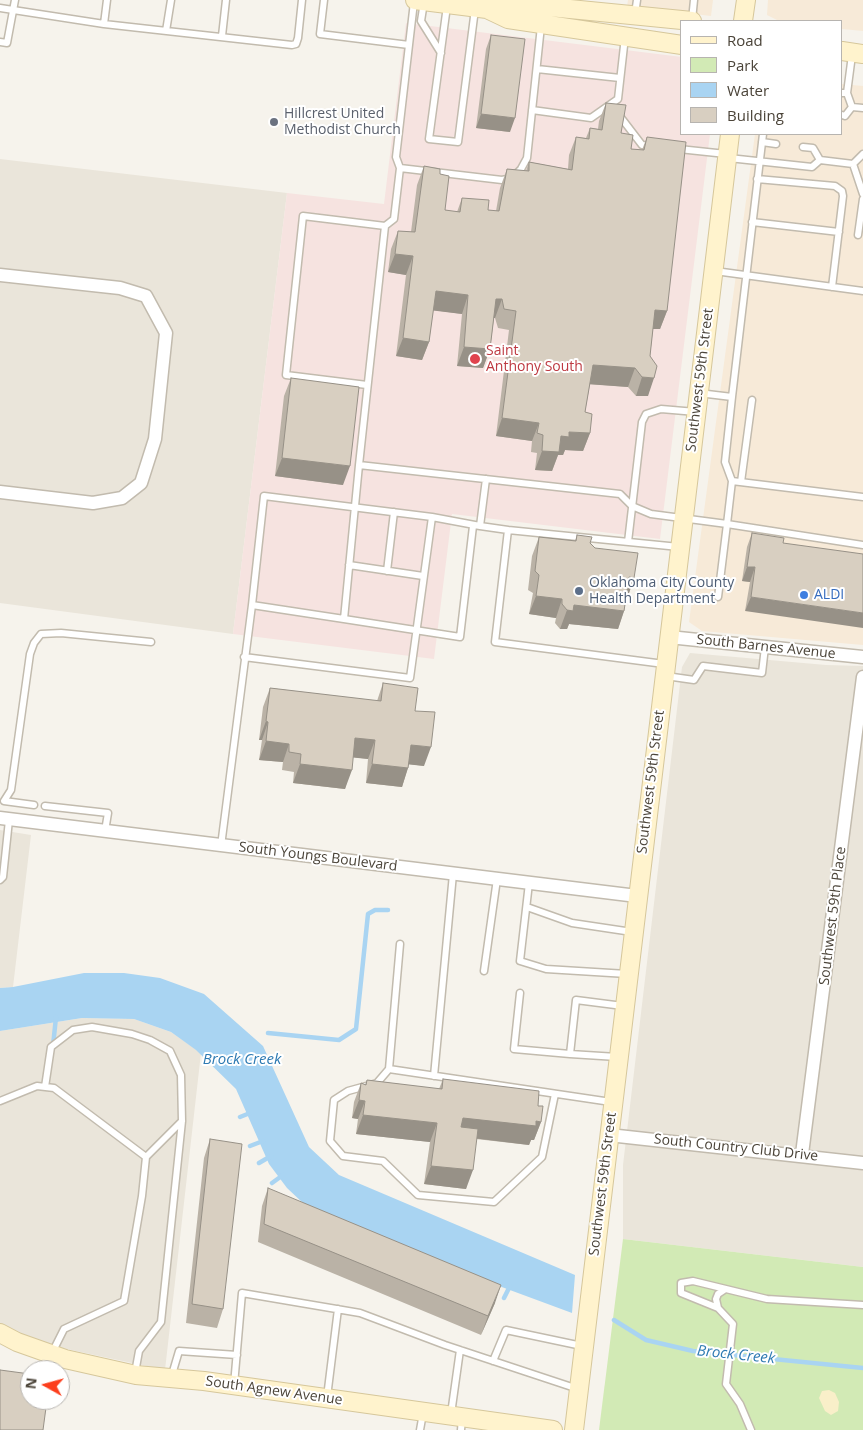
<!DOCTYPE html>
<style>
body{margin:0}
#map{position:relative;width:863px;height:1430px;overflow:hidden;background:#f6f3ec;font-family:"Open Sans",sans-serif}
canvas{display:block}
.legend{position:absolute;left:680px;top:20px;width:162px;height:115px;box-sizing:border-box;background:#fff;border:1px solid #b7b4b0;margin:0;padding:6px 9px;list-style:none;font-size:15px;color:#4b4439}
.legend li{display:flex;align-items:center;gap:10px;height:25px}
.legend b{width:25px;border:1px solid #b7b4b0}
.north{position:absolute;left:20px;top:1360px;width:50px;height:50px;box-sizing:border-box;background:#fff;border:1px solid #b7b4b0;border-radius:50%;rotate:277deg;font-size:14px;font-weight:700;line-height:20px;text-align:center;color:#4b4439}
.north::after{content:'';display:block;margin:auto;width:18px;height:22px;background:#fc3f1d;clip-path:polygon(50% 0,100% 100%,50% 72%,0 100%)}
</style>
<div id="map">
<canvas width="863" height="1430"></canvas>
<ul class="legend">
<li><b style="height:6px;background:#fff3cd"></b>Road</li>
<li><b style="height:14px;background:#d2eab5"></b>Park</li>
<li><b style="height:14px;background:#a9d4f2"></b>Water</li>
<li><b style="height:14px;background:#d8cfc1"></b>Building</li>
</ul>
<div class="north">N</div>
</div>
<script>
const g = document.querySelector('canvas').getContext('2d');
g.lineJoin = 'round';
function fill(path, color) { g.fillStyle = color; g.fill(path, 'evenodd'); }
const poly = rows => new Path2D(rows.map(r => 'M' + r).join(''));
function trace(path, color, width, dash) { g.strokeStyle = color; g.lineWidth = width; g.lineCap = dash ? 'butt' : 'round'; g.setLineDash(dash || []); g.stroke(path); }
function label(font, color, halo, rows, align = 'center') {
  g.font = font + ' "Open Sans",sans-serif'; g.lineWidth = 4; g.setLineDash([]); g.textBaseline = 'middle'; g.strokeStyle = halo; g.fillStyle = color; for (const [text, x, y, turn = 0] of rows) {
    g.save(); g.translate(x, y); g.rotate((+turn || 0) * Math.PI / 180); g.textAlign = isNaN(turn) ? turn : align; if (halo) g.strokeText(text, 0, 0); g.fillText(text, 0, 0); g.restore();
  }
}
const residential = poly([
 [0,159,287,193,233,634,0,603],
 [690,653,826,665,863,666,863,1267,623,1239,623,1165,682,667],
 [0,830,31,835,13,987,0,988],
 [82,1018,134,1019,171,1032,201,1053,165,1370,43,1344,0,1324,0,1031]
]);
const commercial = poly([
 [628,0,713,0,711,16,627,6],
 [768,0,863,0,863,31,842,29,842,21,779,21,767,15],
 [842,84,863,86,863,645,702,631,689,622,755,134,842,134]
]);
const medical = poly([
 [406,23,682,57,682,134,710,134,660,539,452,514,434,659,233,634,287,193,384,204]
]);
const green = poly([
 [623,1239,863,1267,863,1430,599,1430]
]);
const sand = poly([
 [829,1390,835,1393,839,1402,838,1411,831,1415,825,1411,819,1398,822,1391]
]);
const water = poly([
 [84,973,124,973,160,978,204,994,263,1046,309,1147,339,1175,575,1275,572,1313,445,1266,304,1204,287,1188,269,1164,236,1089,196,1050,171,1032,134,1019,82,1018,0,1031,0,988,13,987]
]);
const stream = poly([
 [268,1033,339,1040,356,1029,368,914,375,910,388,910],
 [53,1046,56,1017],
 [240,1117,250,1113],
 [250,1146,263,1141],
 [259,1163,271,1156],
 [272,1183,283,1175],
 [504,1298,510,1286],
 [614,1320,646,1340,693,1351,863,1368]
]);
const lane = poly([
 [107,0,104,24,292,45,296,44,298,38,302,0],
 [324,0,320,34,409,45],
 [424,2,421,21,441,53],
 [447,6,429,139,458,142,475,9],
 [0,8,104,24],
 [635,14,637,0],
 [692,20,694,0],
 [166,31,171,0],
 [222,36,226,0],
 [0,42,7,43,15,0],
 [537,69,620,78],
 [842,93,847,93,852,107,863,108],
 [847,93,852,55],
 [532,110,591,118,618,99,625,37],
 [619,115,642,145,651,146],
 [842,115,845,116,852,107],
 [762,142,776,144],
 [803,147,813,148,820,160],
 [679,149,726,154],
 [729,158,812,167,820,160,853,164,863,154],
 [853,164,863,194],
 [400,168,502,180,512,178,521,169,527,158,541,26],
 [757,179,835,186,842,191,843,196,832,287],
 [752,222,839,232],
 [858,235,863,199],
 [715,271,863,291],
 [367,385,286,375,303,216,385,226],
 [699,393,732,397,763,134],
 [732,397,725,462,732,481,863,497],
 [359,465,385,226,394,219,400,168,396,157,414,2],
 [486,479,480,526,508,530],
 [732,481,727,524,863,545],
 [741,482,752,400],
 [628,542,642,422,646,414,661,409,696,412],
 [349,565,423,576],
 [387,571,394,512],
 [252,605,264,496,432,517],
 [344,619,460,637,473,526],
 [244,657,410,678,432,517,480,526],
 [664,664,495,642,508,530,679,547],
 [666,676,694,680,703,666,762,673,765,647],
 [34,805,4,801,11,790,30,654,34,643,41,634,61,633,151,642],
 [45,806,108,813,105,831],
 [221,846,252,605,344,619,359,465,620,494,632,506,651,514,727,524,718,597],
 [0,880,3,877,9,820],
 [529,883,520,961,546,969,627,974],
 [527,907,572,923,632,932],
 [400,944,389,1069,611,1102],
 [484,971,497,879],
 [520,993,514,1049,570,1054],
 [617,1057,570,1054,576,1000,623,1006],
 [389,1069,377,1083,348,1091,334,1100,330,1141,343,1156,383,1161,418,1195,494,1202,542,1157,555,1094],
 [434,1076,453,874],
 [45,1087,51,1047,73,1030,92,1027,132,1034,150,1040,170,1051,181,1075,182,1121,161,1322,139,1351,135,1373],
 [0,1101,37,1086,54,1088,146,1157,142,1196,124,1301,64,1329,52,1353],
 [146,1157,182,1121],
 [718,1308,716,1299,718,1294,724,1290],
 [493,1361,506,1330,582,1346],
 [171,1378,179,1351,237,1355],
 [234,1385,242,1293,360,1313,445,1345,578,1389],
 [327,1397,338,1309],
 [451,1414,460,1350],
 [420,1430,423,1413],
 [461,1430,462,1419],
 [751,1430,740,1404,726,1384,733,1324,718,1308,681,1293,681,1283,693,1281,767,1299,863,1305]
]);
const street = poly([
 [0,275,120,288,146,296,166,333,155,439,141,483,122,498,93,503,0,492],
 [669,637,863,657],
 [0,818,637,896],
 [609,1135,863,1163],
 [802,1154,863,677]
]);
const secondary = poly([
 [415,0,487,9,508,19,682,45],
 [487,9,509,3,692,21],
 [743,21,746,0],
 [842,51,863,54],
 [0,1333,17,1342,65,1359,136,1375,204,1381,553,1430],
 [574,1430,730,134]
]);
const wall = poly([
 [491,35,510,132,476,128,486,49],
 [606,103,621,133,631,149,642,150,647,137,667,311,660,329,653,329,650,356,648,396,636,396,628,387,590,384,585,412,590,433,583,451,565,450,563,455,558,455,552,471,535,470,537,453,531,452,532,441,496,436,509,330,498,328,495,318,494,318,490,349,483,368,457,366,462,314,433,310,429,342,422,360,396,356,406,275,388,272,391,249,398,231,411,232,417,185,424,166,440,174,445,210,457,212,462,198,488,210,496,211,500,188,507,169,526,171,529,162,568,169,569,155,576,137,586,138,590,128,598,129,599,121],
 [291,378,343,485,275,476,284,396],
 [752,533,783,543,745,611,750,582,742,581,747,547],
 [577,535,590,543,595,548,634,578,628,596,627,596,624,611,618,629,569,624,567,629,560,629,555,623,556,618,529,614,533,593,528,590,532,556,539,537,575,541],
 [383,683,415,711,424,766,409,764,402,787,366,783,368,759,353,757,345,789,293,783,294,772,282,770,283,762,259,760,262,740,259,740,263,707,270,688,377,701],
 [443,1079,538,1106,541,1122,534,1140,531,1140,529,1145,476,1139,466,1189,424,1184,430,1142,356,1134,358,1119,352,1118,354,1102,361,1083,365,1085,367,1080,439,1089],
 [210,1139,223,1309,217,1328,186,1323,204,1158],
 [268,1188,495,1303,481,1335,258,1242,262,1206]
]);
const shadedWall = poly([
 [481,114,515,118,510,132,476,128],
 [395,254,413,256,406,275,388,272],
 [436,291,468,295,462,314,429,310],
 [496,299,502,299,495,318,489,318],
 [655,310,667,311,660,329,649,329],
 [403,338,429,342,422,360,396,356],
 [464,347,490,349,483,368,457,366],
 [593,365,635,368,628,387,586,384],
 [642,377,654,378,648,396,636,396],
 [502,418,539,423,532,441,496,436],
 [569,432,590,433,583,451,565,450,563,455,558,455,552,471,535,470,542,451,561,436],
 [282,458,350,466,343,485,275,476],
 [747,567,755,567,750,582,742,581],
 [629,577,634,578,628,596,623,595],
 [536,596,562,599,556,618,529,614],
 [751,597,863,613,863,628,745,611],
 [574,605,624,611,618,629,569,624,567,629,560,629,567,610],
 [266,721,268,722,262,740,259,740],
 [355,738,375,740,368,759,348,757],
 [266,741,289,744,283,762,259,760],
 [411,745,431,747,424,766,405,764],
 [300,764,352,770,345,789,293,783],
 [372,764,408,768,402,787,366,783],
 [359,1100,365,1101,358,1119,352,1118],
 [363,1115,437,1123,430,1142,356,1134],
 [463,1118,536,1121,541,1122,534,1140,531,1140,529,1145,456,1136],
 [431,1166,473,1170,466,1189,424,1184],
 [501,1285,495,1303,481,1335,488,1316]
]);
const building = poly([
 [491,35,525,39,515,118,481,114,491,35],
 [606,103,626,105,621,133,633,135,631,149,644,150,647,137,686,142,667,311,655,310,650,356,657,366,654,378,642,377,635,368,593,365,585,412,592,414,590,433,569,432,569,437,561,436,559,452,542,451,543,435,537,433,539,423,502,418,516,311,504,309,502,299,496,299,490,349,464,347,468,295,436,291,429,342,403,338,413,256,395,254,398,231,415,232,424,166,440,169,440,174,449,176,445,210,460,212,462,198,489,200,488,210,499,211,507,169,529,171,529,162,572,170,576,137,589,139,590,128,602,130,606,103],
 [291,378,359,387,350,466,282,458,291,378],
 [752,533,784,538,783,543,863,554,863,613,751,597,755,567,747,567,752,533],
 [577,535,592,537,590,543,595,548,638,553,634,578,629,577,624,611,574,605,573,611,567,610,562,604,562,599,536,596,539,575,535,571,539,537,576,541,577,535],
 [383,683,418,688,415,711,435,712,431,747,411,745,408,768,372,764,375,740,355,738,352,770,300,764,301,754,289,752,289,744,266,741,268,722,266,721,270,688,381,701,383,683],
 [443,1079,539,1091,538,1106,543,1106,541,1122,536,1121,536,1126,463,1118,461,1127,478,1129,473,1170,431,1166,437,1123,363,1115,365,1101,359,1100,361,1083,366,1085,367,1080,442,1089,443,1079],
 [210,1139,242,1144,223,1309,192,1304,210,1139],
 [268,1188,501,1285,488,1316,264,1224,268,1188],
 [0,1370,30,1374,30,1400,47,1400,43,1430,0,1430,0,1370]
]);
const markers = [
 [274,122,5,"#6b7280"],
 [475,359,6,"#e0444e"],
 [579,591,5,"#5c6f8a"],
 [804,595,5,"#3f7fe0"]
];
const worshipNames = [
 ["Hillcrest United",284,114],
 ["Methodist Church",284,130]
];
const healthNames = [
 ["Saint",486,351],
 ["Anthony South",486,367]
];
const streetNames = [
 ["Southwest 59th Street",700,380,-83],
 ["South Barnes Avenue",766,647,6],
 ["Southwest 59th Street",651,782,-83],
 ["South Youngs Boulevard",318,857,7],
 ["Southwest 59th Place",833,916,-83],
 ["South Country Club Drive",736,1148,6],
 ["Southwest 59th Street",603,1184,-83],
 ["South Agnew Avenue",274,1391,8]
];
const serviceNames = [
 ["Oklahoma City County",589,583],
 ["Health Department",589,599]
];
const shopNames = [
 ["ALDI",814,595]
];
const waterNames = [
 ["Brock Creek",242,1060],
 ["Brock Creek",736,1355,6]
];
fill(residential, '#eae5da');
fill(commercial, '#f7ead8');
fill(medical, '#f6e3e0');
fill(green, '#d2eab5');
fill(sand, '#f9efc9');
fill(water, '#a9d4f2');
trace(stream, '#a9d4f2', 4.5);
trace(lane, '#c2bbae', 9);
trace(street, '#c2bbae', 15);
trace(secondary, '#d6c79b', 20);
trace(lane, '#fff', 6);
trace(street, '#fff', 12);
trace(secondary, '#fff3cd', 18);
fill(wall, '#bab2a6');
fill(shadedWall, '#979187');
fill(building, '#d8cfc1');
trace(building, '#979187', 1);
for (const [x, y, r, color] of markers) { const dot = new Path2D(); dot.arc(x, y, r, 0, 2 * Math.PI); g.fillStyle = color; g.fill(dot); trace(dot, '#fff', 2); }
label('14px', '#5b616d', '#fff', worshipNames, 'left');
label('14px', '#be3a42', '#fff', healthNames, 'left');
label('14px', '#4b4439', '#fff', streetNames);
label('14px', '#4e5e75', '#fff', serviceNames, 'left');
label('14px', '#366cbe', '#fff', shopNames, 'left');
label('italic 15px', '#2e7ab2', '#fff', waterNames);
</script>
